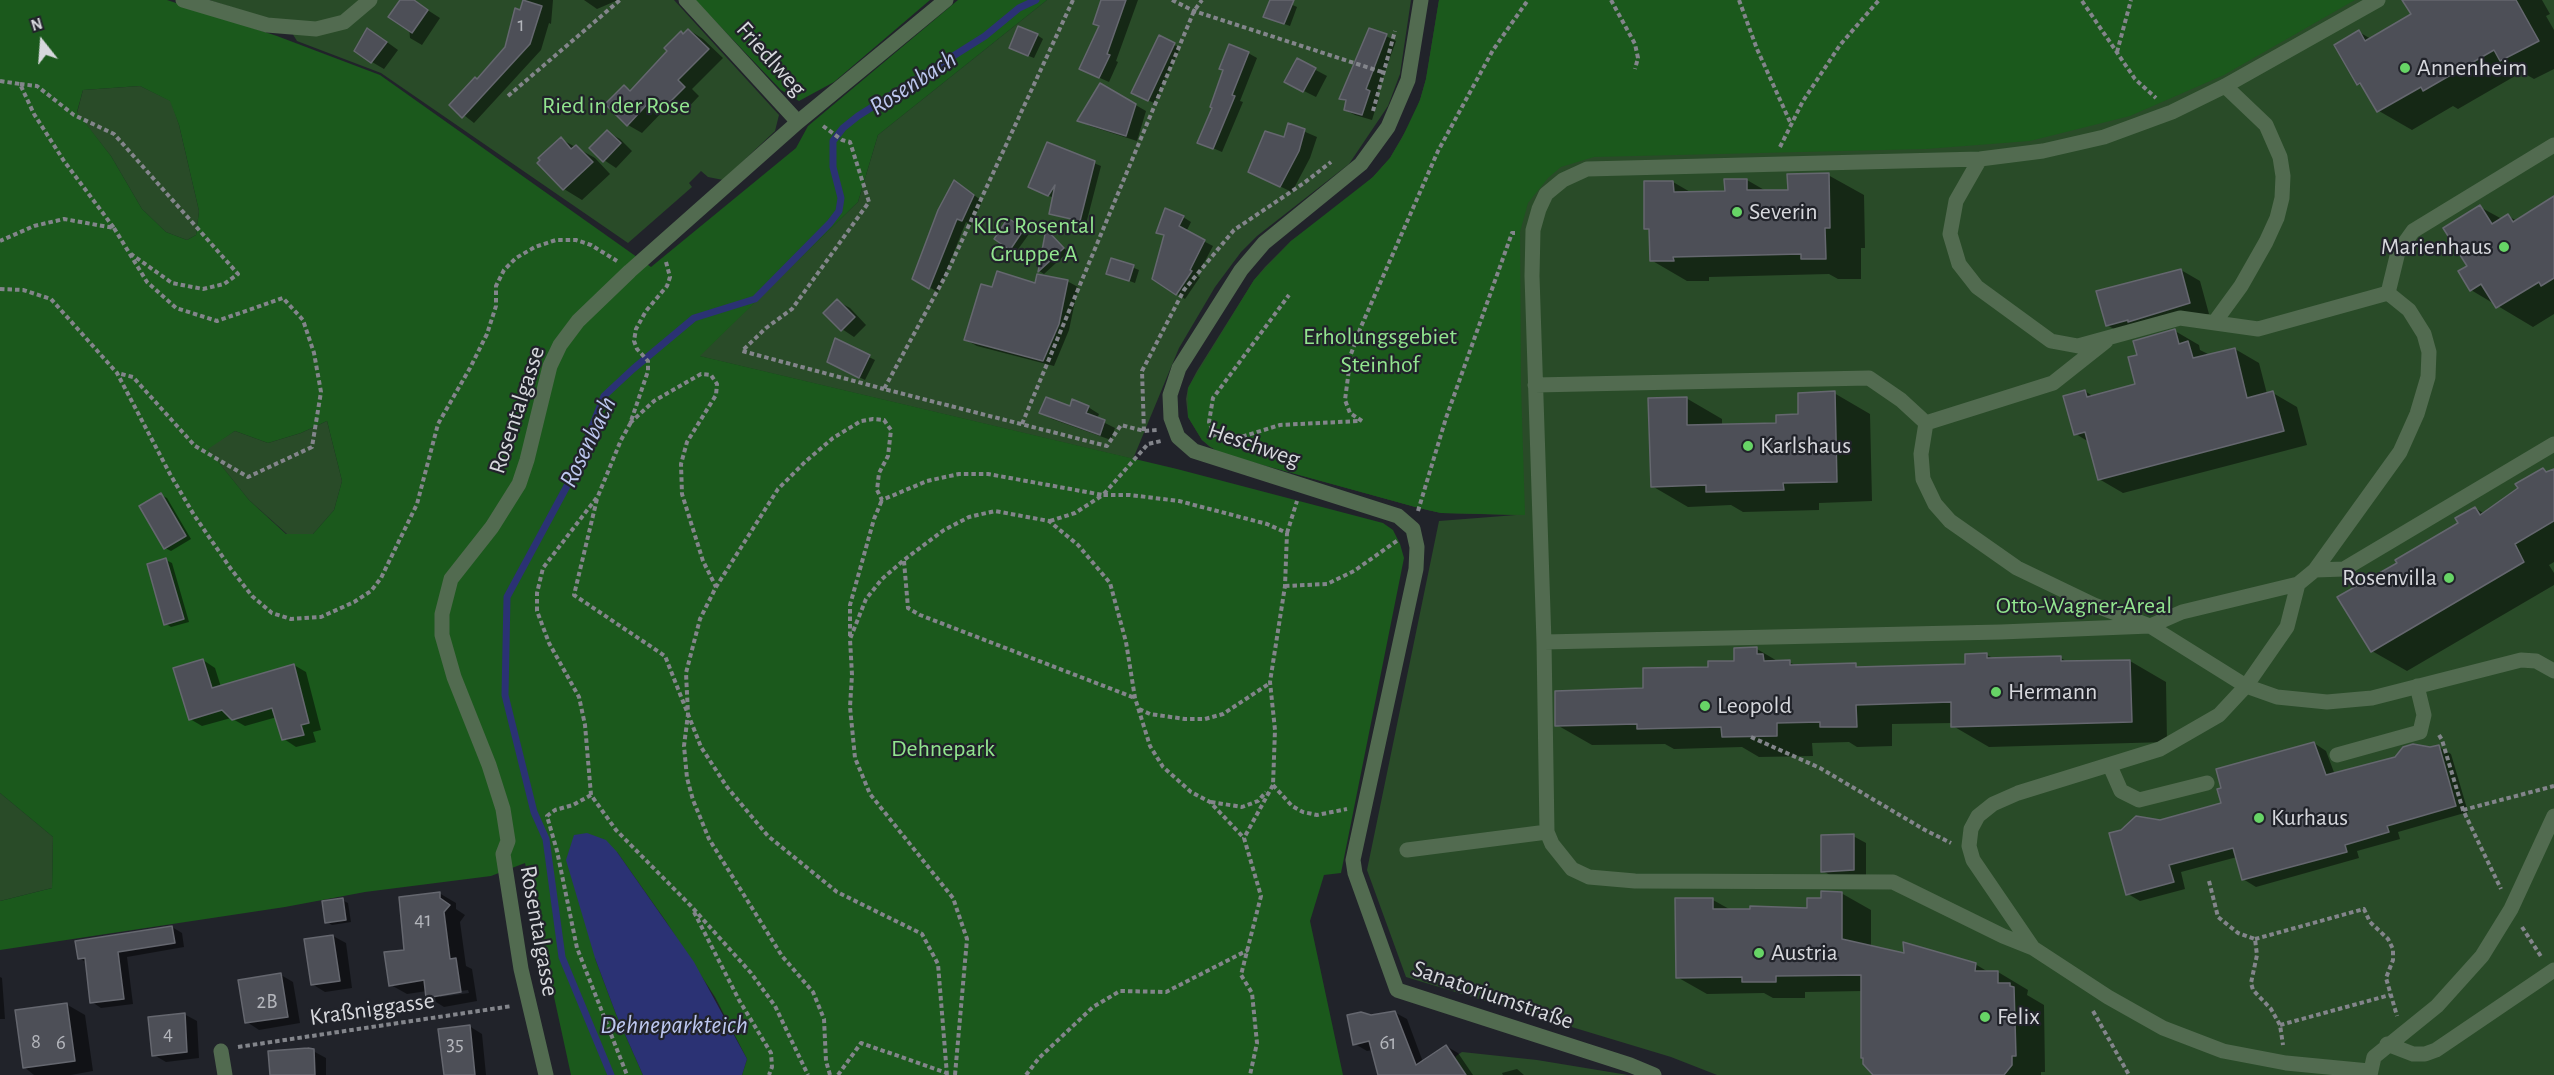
<!DOCTYPE html>
<meta charset="utf-8">
<style>
body{margin:0}
#map{position:relative;width:2554px;height:1075px;overflow:hidden;background:#21232a;font-family:"Alegreya Sans",sans-serif}
canvas{display:block}
.north{position:absolute;left:12px;top:12px;width:60px;height:60px;-webkit-text-stroke:4px #21232a;paint-order:stroke;rotate:343deg;font-size:16px;font-weight:700;line-height:24px;text-align:center;color:#d7d8dd}
.north::after{content:'';display:block;margin:auto;width:21px;height:27px;background:#d7d8dd;clip-path:polygon(50% 0,100% 100%,50% 72%,0 100%)}
</style>
<div id="map">
<canvas width="2554" height="1075"></canvas>
<div class="north">N</div>
</div>
<script>
const g = document.querySelector('canvas').getContext('2d');
g.lineJoin = 'round';
function fill(path, color) { g.fillStyle = color; g.fill(path, 'evenodd'); }
const poly = rows => new Path2D(rows.map(r => 'M' + r).join(''));
function trace(path, color, width, dash) { g.strokeStyle = color; g.lineWidth = width; g.lineCap = dash ? 'butt' : 'round'; g.setLineDash(dash || []); g.stroke(path); }
function label(font, color, halo, rows, align = 'center') {
  g.font = font + ' "Alegreya Sans",sans-serif'; g.lineWidth = 4.5; g.setLineDash([]); g.textBaseline = 'middle'; g.strokeStyle = halo; g.fillStyle = color; for (const [text, x, y, turn = 0] of rows) {
    g.save(); g.translate(x, y); g.rotate((+turn || 0) * Math.PI / 180); g.textAlign = isNaN(turn) ? turn : align; if (halo) g.strokeText(text, 0, 0); g.fillText(text, 0, 0); g.restore();
  }
}
const green = poly([
 [209,0,674,0,779,115,775,131,723,180,708,177,701,171,689,183,692,187,628,243,381,73,297,41,284,20,275,21],
 [1047,0,1411,0,1400,74,1388,106,1349,164,1257,236,1241,252,1215,287,1179,348,1133,459,699,356,858,202,878,135],
 [1439,0,2554,0,2554,1075,1717,1075,1671,1057,1406,977,1367,870,1439,521,1516,515,1441,513,1419,508,1235,457,1210,447,1202,440,1188,417,1186,399,1188,388,1197,371,1254,280,1265,267,1291,241,1353,195,1373,177,1390,158,1412,120,1420,100,1426,79],
 [140,86,171,101,179,125,199,211,196,235,187,240,166,232,142,209,111,156,77,113,83,90],
 [327,421,342,481,334,510,313,534,287,534,249,500,207,448,235,431,268,443,301,433],
 [0,793,53,837,52,888,0,901],
 [1462,1052,1537,1060,1628,1075,1450,1075,1456,1056]
]);
const forest = poly([
 [0,0,167,0,277,36,380,75,651,267,796,148,808,126,958,0,1047,0,878,135,858,202,700,356,1177,469,1383,523,1393,530,1400,544,1404,558,1341,873,1324,875,1310,921,1343,1075,742,1075,747,1059,715,997,665,920,617,852,595,958,616,1014,643,1075,571,1075,525,863,491,876,365,892,285,907,0,950,0,901,52,888,53,837,0,793],
 [140,86,170,101,179,125,199,211,196,235,187,240,166,232,142,209,111,156,77,112,83,90],
 [327,421,342,481,334,510,313,534,286,534,249,500,208,449,235,431,268,443,301,433],
 [695,0,930,0,834,82,799,101,781,90],
 [1439,0,2355,0,2224,75,2130,116,2030,141,1926,149,1594,157,1561,167,1548,178,1528,203,1520,232,1521,385,1525,515,1441,513,1419,508,1219,453,1202,440,1188,417,1188,388,1254,280,1291,241,1373,177,1390,158,1402,138,1420,100,1426,79]
]);
const water = poly([
 [587,833,606,840,617,852,694,962,747,1059,742,1075,643,1075,616,1014,595,958,566,860,574,835]
]);
const shadow = poly([
 [407,0,412,0,440,18,422,45,410,38],
 [526,0,553,0,551,24,549,23,541,50,474,123,451,105,478,80,506,47,525,13],
 [584,0,618,0,597,9],
 [1103,0,1138,0,1116,61,1118,62,1109,82,1091,74,1100,27,1095,24],
 [1271,0,1282,0,1297,7,1290,26,1271,19],
 [2415,0,2542,0,2550,14,2546,16,2554,30,2554,69,2534,79,2522,72,2458,109,2453,106,2412,130,2379,111,2365,87,2358,84,2359,32,2371,39,2413,15],
 [689,30,703,39,723,58,692,89,699,96,682,114,668,106,642,133,628,125,624,86,632,91,669,51,681,33,684,35],
 [1037,35,1043,39,1034,58,1016,51],
 [1386,36,1396,41,1376,96,1379,98,1372,120,1355,115,1345,110,1347,102,1341,98],
 [380,37,398,50,384,69,372,62],
 [1159,37,1180,48,1154,103,1139,96],
 [1248,53,1257,58,1240,101,1243,102,1222,152,1199,142,1213,108],
 [1297,60,1327,76,1316,97,1298,88],
 [1101,85,1146,111,1137,141,1090,126,1079,120],
 [1289,125,1317,137,1310,158,1292,192,1262,178,1285,139],
 [607,132,620,139,632,151,616,168,604,160],
 [561,139,595,158,610,174,582,200,564,189],
 [1048,144,1101,166,1086,224,1051,213,1054,198,1035,190],
 [1828,175,1864,195,1865,248,1861,248,1861,279,1838,279,1829,274,1709,277,1709,281,1687,281,1651,260,1651,231,1646,228,1673,182,1692,193,1726,192,1747,180,1766,191,1789,191],
 [963,187,982,201,971,225,966,222,938,292,914,279],
 [2554,198,2554,314,2533,327,2471,290,2469,267,2480,207,2502,219,2508,216,2517,221],
 [1183,217,1191,222,1186,232,1213,246,1197,276,1200,277,1185,299,1153,278,1165,236,1158,232],
 [1014,224,1029,234,1016,252,1011,249],
 [1047,231,1068,252,1044,274,1039,271],
 [1112,259,1139,270,1135,283,1108,273],
 [2181,270,2200,281,2209,314,2126,336,2107,325],
 [1067,281,1078,287,1069,330,1054,366,977,346,966,340,993,289],
 [837,301,850,308,866,325,854,337,842,329],
 [2175,331,2199,345,2200,350,2210,355,2235,349,2259,363,2267,394,2273,393,2297,407,2307,445,2123,493,2099,479,2089,442,2076,434,2085,391,2094,397,2137,385,2139,356],
 [836,341,875,360,865,380,835,365],
 [1834,393,1870,414,1872,501,1819,503,1819,510,1743,512,1731,505,1688,507,1652,486,1686,398,1722,419,1722,426,1778,424,1800,416],
 [1088,407,1099,414,1097,419,1115,428,1111,440,1052,419,1041,412],
 [2543,469,2548,473,2554,471,2554,562,2549,565,2554,573,2554,585,2407,671,2372,651,2399,563,2460,523,2475,508,2485,514],
 [161,495,167,498,191,539,171,551,165,548],
 [166,560,172,563,189,622,171,627,166,624],
 [1757,649,1779,662,1789,662,1797,666,1855,665,1861,668,1967,665,1987,655,1995,659,2061,658,2069,663,2130,661,2166,682,2167,742,1989,747,1953,726,1953,723,1892,724,1892,746,1857,747,1849,742,1812,743,1813,756,1759,757,1742,747,1674,749,1665,744,1592,745,1557,725,1645,690,1710,668,1736,662],
 [203,660,215,668,221,687,294,665,306,672,321,730,313,732,316,742,296,747,284,739,277,717,245,726,231,718,202,726,190,719],
 [2314,743,2326,751,2335,775,2439,747,2451,754,2468,812,2398,832,2400,839,2357,851,2359,858,2256,887,2243,879,2237,857,2181,872,2185,889,2140,901,2128,894,2160,821,2222,804],
 [1853,836,1866,843,1866,877,1835,878,1823,871],
 [439,893,456,903,456,909,465,915,460,922,466,966,472,969,477,1001,444,1007,428,997,427,991,407,994,391,985,405,951],
 [468,990,469,993,440,997,440,994],
 [1841,893,1871,910,1871,947,1905,954,1975,964,1990,973,1998,972,2028,990,2027,995,2044,1005,2045,1072,2041,1072,2041,1075,1876,1075,1863,1058,1863,991,1805,992,1805,998,1773,998,1764,993,1707,994,1677,977,1713,900,1731,910,1809,909,1823,899],
 [342,900,348,903,351,922,332,925,327,922],
 [172,927,182,933,184,947,127,957,133,1004,101,1008,92,1002,87,963,79,958],
 [333,936,346,943,352,988,325,992,312,984],
 [281,975,293,982,300,1023,259,1030,247,1022],
 [0,977,2,978,5,1019,0,1019],
 [66,1004,85,1015,93,1071,71,1075,34,1075,24,1067],
 [1394,1012,1407,1019,1423,1062,1446,1046,1458,1053,1473,1075,1379,1075,1373,1050,1367,1051,1355,1044,1371,1017],
 [184,1014,197,1021,199,1058,166,1062,154,1055],
 [469,1026,482,1034,486,1075,444,1075],
 [313,1051,326,1058,326,1075,272,1075],
 [1517,1069,1524,1075,1503,1075,1502,1073]
]);
const stream = poly([
 [611,1075,562,957,546,839,534,812,505,695,507,597,574,473,604,396,633,369,694,318,755,299,830,223,839,211,841,198,833,167,833,141,843,128,858,116,985,36,1019,8,1036,0]
]);
const building = poly([
 [400,0,414,0,428,10,412,33,388,17,400,0],
 [523,0,542,6,530,44,462,118,449,105,475,77,477,79,505,47,515,8,520,10,523,0],
 [1101,0,1126,0,1107,54,1110,55,1099,78,1079,69,1099,26,1093,24,1101,0],
 [1270,0,1294,0,1284,24,1263,17,1270,0],
 [2402,0,2516,0,2539,41,2500,61,2494,50,2423,91,2421,87,2377,112,2360,83,2357,85,2334,45,2359,30,2365,41,2411,14,2402,0],
 [1018,26,1038,34,1028,56,1009,48,1018,26],
 [367,28,387,42,371,63,354,51,367,28],
 [1369,28,1387,34,1366,89,1370,91,1362,115,1344,110,1346,100,1339,99,1369,28],
 [688,29,709,49,678,80,685,87,666,106,654,97,627,126,605,104,624,85,630,91,667,51,664,48,681,31,683,34,688,29],
 [1159,35,1175,43,1148,101,1131,93,1159,35],
 [1229,44,1249,52,1232,95,1235,96,1213,149,1197,143,1212,108,1210,107,1223,70,1219,69,1229,44],
 [1297,58,1316,68,1303,92,1284,82,1297,58],
 [1100,83,1136,104,1126,136,1077,121,1100,83],
 [1288,123,1305,129,1299,151,1280,187,1248,172,1265,131,1284,137,1288,123],
 [607,130,621,143,603,162,589,148,607,130],
 [561,137,571,149,576,145,593,162,563,190,537,163,540,160,538,158,561,137],
 [1047,142,1095,161,1080,221,1049,214,1055,185,1048,196,1028,187,1047,142],
 [1829,173,1830,228,1825,228,1826,259,1801,259,1801,254,1673,257,1674,261,1650,261,1649,229,1644,229,1644,181,1673,181,1674,192,1725,191,1724,179,1747,179,1747,190,1788,190,1787,174,1829,173],
 [954,180,974,195,962,221,957,219,929,289,912,279,938,210,954,180],
 [2554,196,2554,278,2541,286,2539,282,2496,308,2481,284,2470,291,2458,271,2467,266,2443,228,2480,205,2492,224,2508,214,2513,222,2554,196],
 [1165,208,1184,216,1179,226,1205,240,1190,270,1192,271,1176,295,1152,279,1164,235,1156,233,1165,208],
 [1008,218,1024,229,1010,250,994,239,1008,218],
 [1046,229,1064,248,1038,272,1046,229],
 [1111,258,1134,265,1129,281,1106,274,1111,258],
 [2181,269,2190,303,2128,322,2128,320,2106,326,2096,291,2181,269],
 [997,271,1035,283,1037,274,1068,280,1059,324,1043,361,964,340,981,284,992,287,997,271],
 [837,299,855,317,841,331,823,313,837,299],
 [2175,329,2179,344,2188,341,2193,358,2235,348,2247,398,2273,391,2284,431,2098,480,2085,432,2074,435,2063,396,2085,390,2087,397,2135,384,2128,357,2137,355,2133,341,2175,329],
 [835,338,870,355,859,378,827,362,835,338],
 [1835,391,1837,482,1783,483,1784,490,1706,492,1706,485,1651,487,1648,398,1687,397,1687,425,1776,423,1776,415,1798,414,1798,393,1835,391],
 [1046,397,1070,406,1072,399,1089,406,1086,413,1105,420,1100,435,1039,413,1046,397],
 [2543,468,2546,472,2554,469,2554,521,2515,544,2524,562,2371,652,2337,597,2397,563,2395,560,2458,523,2455,518,2475,507,2480,515,2518,488,2515,484,2543,468],
 [161,493,186,536,164,549,139,506,161,493],
 [166,558,184,619,164,625,147,564,166,558],
 [1757,647,1757,654,1763,654,1764,661,1790,660,1790,665,1856,663,1856,667,1965,664,1965,654,1987,653,1987,658,2061,656,2061,661,2130,660,2132,722,1951,727,1951,702,1856,705,1857,727,1820,727,1820,722,1777,723,1777,736,1722,737,1721,727,1637,729,1637,724,1555,726,1555,691,1643,688,1643,668,1708,667,1708,661,1734,661,1734,648,1757,647],
 [203,659,212,688,294,664,309,723,301,725,304,735,282,740,272,708,232,720,222,710,189,720,173,668,203,659],
 [2314,742,2326,775,2395,757,2403,747,2413,744,2430,747,2439,745,2456,806,2387,826,2389,832,2345,845,2347,852,2242,880,2233,848,2169,865,2174,882,2126,895,2109,833,2121,830,2136,816,2160,820,2221,803,2217,789,2221,788,2216,769,2314,742],
 [1854,834,1854,870,1821,872,1821,835,1854,834],
 [1821,891,1842,892,1842,939,1904,953,1903,942,1976,963,1975,971,1998,971,1998,983,2010,983,2010,986,2014,987,2016,1056,2012,1056,2012,1065,2004,1075,1873,1075,1863,1064,1863,1058,1861,1058,1861,975,1776,976,1776,982,1742,982,1742,977,1676,978,1675,898,1713,898,1713,909,1750,909,1750,906,1807,908,1807,898,1821,898,1821,891],
 [440,892,440,898,450,905,444,912,450,959,456,958,461,992,426,998,424,980,389,986,384,952,404,950,399,897,440,892],
 [343,898,346,920,325,923,322,901,343,898],
 [172,926,175,943,118,952,124,999,90,1003,85,958,78,959,75,941,172,926],
 [333,935,340,981,311,985,304,939,333,935],
 [281,973,288,1017,245,1023,238,980,281,973],
 [67,1003,75,1061,23,1068,15,1010,67,1003],
 [1395,1011,1416,1065,1446,1045,1466,1075,1378,1075,1369,1041,1353,1045,1347,1015,1361,1012,1371,1015,1395,1011],
 [185,1013,187,1052,152,1056,148,1017,185,1013],
 [470,1025,475,1075,444,1075,438,1029,470,1025],
 [308,1048,314,1049,315,1075,270,1075,268,1051,308,1048]
]);
const path = poly([
 [1073,0,946,275,884,389,1107,446,1121,425,1144,431,1157,430],
 [1172,0,1194,11,1385,73],
 [1611,0,1635,44,1638,58,1635,69],
 [1739,0,1757,49,1791,124],
 [2082,1,2135,79,2156,98],
 [2117,52,2131,0],
 [0,81,20,84,34,114,64,161,114,228,64,219,34,226,0,241],
 [20,84,37,86,74,115,114,134,238,274,224,284,203,289,172,283,131,254],
 [508,96,620,0],
 [1373,111,1395,31],
 [823,126,842,140,850,142,869,202,792,309,766,328,742,351,884,389],
 [1780,147,1803,101,1840,45,1879,0],
 [114,228,147,282,176,308,217,321,283,298,303,320,314,353,321,392,312,447,248,477,195,446,133,377,117,373],
 [666,262,670,277,667,286,646,311,636,329,634,341,637,349,648,361,648,371,630,424,621,440,598,496,543,568,537,593,537,611,549,643,579,697,585,725,591,795,616,830,691,906,751,973,775,1006,808,1075],
 [0,289,23,290,51,299,117,373,170,474,194,515,231,569,252,596,272,613,291,619,321,617,354,602,371,591,381,578,417,504,438,424,470,368,487,334,496,306,496,286,504,270,516,258,535,247,556,240,576,240,591,245,617,261],
 [1362,421,1350,413,1345,400,1351,354,1360,329,1438,151,1493,50,1528,0],
 [630,423,654,401,701,374,711,375,717,384,716,395,687,442,681,464,682,494,703,561,716,587],
 [1022,424,1194,11,1202,0],
 [1144,431,1142,371,1184,290,1234,230,1304,183,1331,162],
 [1215,437,1209,422,1213,398,1289,295],
 [1228,441,1280,425,1359,421],
 [597,499,574,595,665,656,701,747,727,787,768,836,837,892,922,934,938,964,947,1075],
 [1418,511,1446,418,1512,233,1515,233],
 [1050,521,1075,513,1103,495,1130,495,1179,501,1267,524,1287,533,1285,586,1270,682,1275,730,1273,785,1244,838,1261,896,1241,975,1252,993,1257,1043,1250,1075],
 [1287,533,1297,501],
 [904,561,908,608,920,615,1135,698],
 [1285,586,1327,584,1354,571,1398,540],
 [850,636,850,605,874,519,882,500],
 [1139,709,1150,714,1185,719,1205,719,1223,714,1270,683],
 [2439,735,2442,740,2463,810,2501,889],
 [1751,737,1820,768,1925,830,1951,843],
 [1273,785,1292,806,1303,812,1317,815,1347,809],
 [591,795,573,805,555,810,547,816,557,851,577,948,627,1075],
 [1211,802,1242,807,1258,801,1266,792],
 [2463,810,2554,786],
 [2209,881,2218,917,2238,933,2255,939,2257,955,2251,983,2253,990,2271,1009,2280,1025,2283,1045],
 [694,912,739,1000,771,1053,772,1067,769,1075],
 [2522,927,2542,958],
 [2255,939,2364,909,2370,922,2388,939,2393,949,2393,960,2386,978,2397,1016],
 [2093,1011,2129,1075],
 [2280,1025,2390,995],
 [238,1047,512,1006],
 [830,1075,826,1061,824,1019,813,992,782,956,709,839,693,800,687,778,684,746,688,714,686,673,700,619,716,587,778,489,805,462,833,438,861,421,873,419,884,420,891,430,888,456,879,473,877,490,882,500,927,481,959,474,988,474,1103,495,1148,444,1161,441],
 [838,1075,861,1043,947,1073],
 [955,1075,967,939,953,898,870,794,855,758,850,707,852,675,850,639,866,599,882,579,904,560,944,530,969,517,995,511,1049,521,1078,545,1110,583,1126,642,1135,698,1150,746,1163,767,1191,792,1210,802,1244,838],
 [1026,1075,1039,1058,1093,1007,1120,991,1166,992,1248,950]
]);
const minor = poly([
 [183,0,267,25,316,29,344,22,370,0],
 [686,0,798,122],
 [1421,0,1408,80,1388,127,1361,164,1264,243,1241,270,1179,368,1170,395,1171,418,1178,437,1194,451,1398,516,1413,529,1417,547,1416,569,1353,860,1355,873,1397,990,1630,1065,1654,1075],
 [2388,293,2398,252,2413,231,2554,145],
 [2214,323,2241,286,2266,242,2277,218,2282,198,2283,176,2280,157,2266,125,2225,86],
 [2106,341,2053,383,1926,423,1921,454,1923,479,1935,504,1950,521,2017,568,2094,605,2150,626,2246,686,2277,697,2327,702,2372,698,2521,660,2536,661,2554,671],
 [1535,385,1869,378,1901,400,1926,423],
 [2315,570,2344,569,2554,444],
 [1544,642,2001,632,2150,626,2182,612,2298,584,2315,570,2400,452,2417,414,2428,377,2429,352,2424,334,2409,310,2388,293,2258,329,2180,318,2078,346,2051,341,1977,287,1959,264,1950,234,1956,201,1980,159],
 [2337,755,2420,732,2424,715,2417,686],
 [2110,766,2121,791,2139,800,2207,783],
 [1407,850,1547,832],
 [2033,948,1973,860,1969,846,1971,829,1978,816,1993,804,2018,793,2160,749,2219,715,2246,686,2287,627,2298,584],
 [2387,1044,2413,1054,2425,1054,2436,1050,2554,970],
 [221,1051,225,1075],
 [2369,1071,2286,1063,2223,1051,2163,1028,2108,997,2033,948,2003,936,1893,882,1635,881,1589,877,1572,869,1552,844,1547,832,1544,642,1532,276,1533,230,1539,209,1546,194,1563,180,1587,169,1980,159,2043,151,2104,137,2172,112,2225,86,2378,0],
 [546,1075,521,969,503,854,508,841,503,809,489,765,454,677,442,635,442,614,451,579,492,527,519,484,527,460,550,366,560,345,578,321,630,271,798,122,946,0],
 [2370,1075,2374,1057,2437,1006,2482,956,2511,909,2554,816]
]);
const markers = [
 [2405,68,6,"#67d466"],
 [1737,212,6,"#67d466"],
 [2504,247,6,"#67d466"],
 [1748,446,6,"#67d466"],
 [2449,578,6,"#67d466"],
 [1996,692,6,"#67d466"],
 [1705,706,6,"#67d466"],
 [2259,818,6,"#67d466"],
 [1759,953,6,"#67d466"],
 [1985,1017,6,"#67d466"]
];
const numberNames = [
 ["1",521,25],
 ["41",423,920],
 ["2B",267,1002],
 ["4",168,1034],
 ["8",36,1042],
 ["6",61,1043],
 ["61",1388,1043],
 ["35",455,1044]
];
const streetNames = [
 ["Friedlweg",771,59,48],
 ["Rosentalgasse",517,410,-72],
 ["Heschweg",1254,445,19],
 ["Rosentalgasse",539,931,80],
 ["Sanatoriumstraße",1493,995,19],
 ["Kraßniggasse",372,1009,-8]
];
const poiNames = [
 ["Annenheim",2417,68],
 ["Severin",1749,212],
 ["Marienhaus",2492,247,"right"],
 ["Karlshaus",1760,446],
 ["Rosenvilla",2437,578,"right"],
 ["Hermann",2008,692],
 ["Leopold",1717,706],
 ["Kurhaus",2271,818],
 ["Austria",1771,953],
 ["Felix",1997,1017]
];
const parkNames = [
 ["Ried in der Rose",616,106],
 ["KLG Rosental",1034,226],
 ["Gruppe A",1034,254],
 ["Erholungsgebiet",1380,337],
 ["Steinhof",1380,365],
 ["Otto-Wagner-Areal",2084,606],
 ["Dehnepark",943,749]
];
const waterNames = [
 ["Rosenbach",913,83,-33],
 ["Rosenbach",588,442,-64],
 ["Dehneparkteich",674,1025]
];
fill(green, '#294b28');
fill(forest, '#1b591c');
fill(water, '#2b3274');
fill(shadow, '#0007');
trace(stream, '#2b3274', 7);
fill(building, '#4d4f57');
trace(building, '#65676f', 1.5);
trace(path, '#83858b', 4, [4.5, 3]);
trace(minor, '#526b50', 15);
for (const [x, y, r, color] of markers) { const dot = new Path2D(); dot.arc(x, y, r, 0, 2 * Math.PI); g.fillStyle = color; g.fill(dot); trace(dot, '#21232a', 2); }
label('21px', '#b4b6bc', null, numberNames);
label('24px', '#d7d8dd', '#21232a', streetNames);
label('24px', '#d7d8dd', '#21232a', poiNames, 'left');
label('24px', '#92e58f', '#21232a', parkNames);
label('italic 26px', '#bdc7ef', '#21232a', waterNames);
</script>
